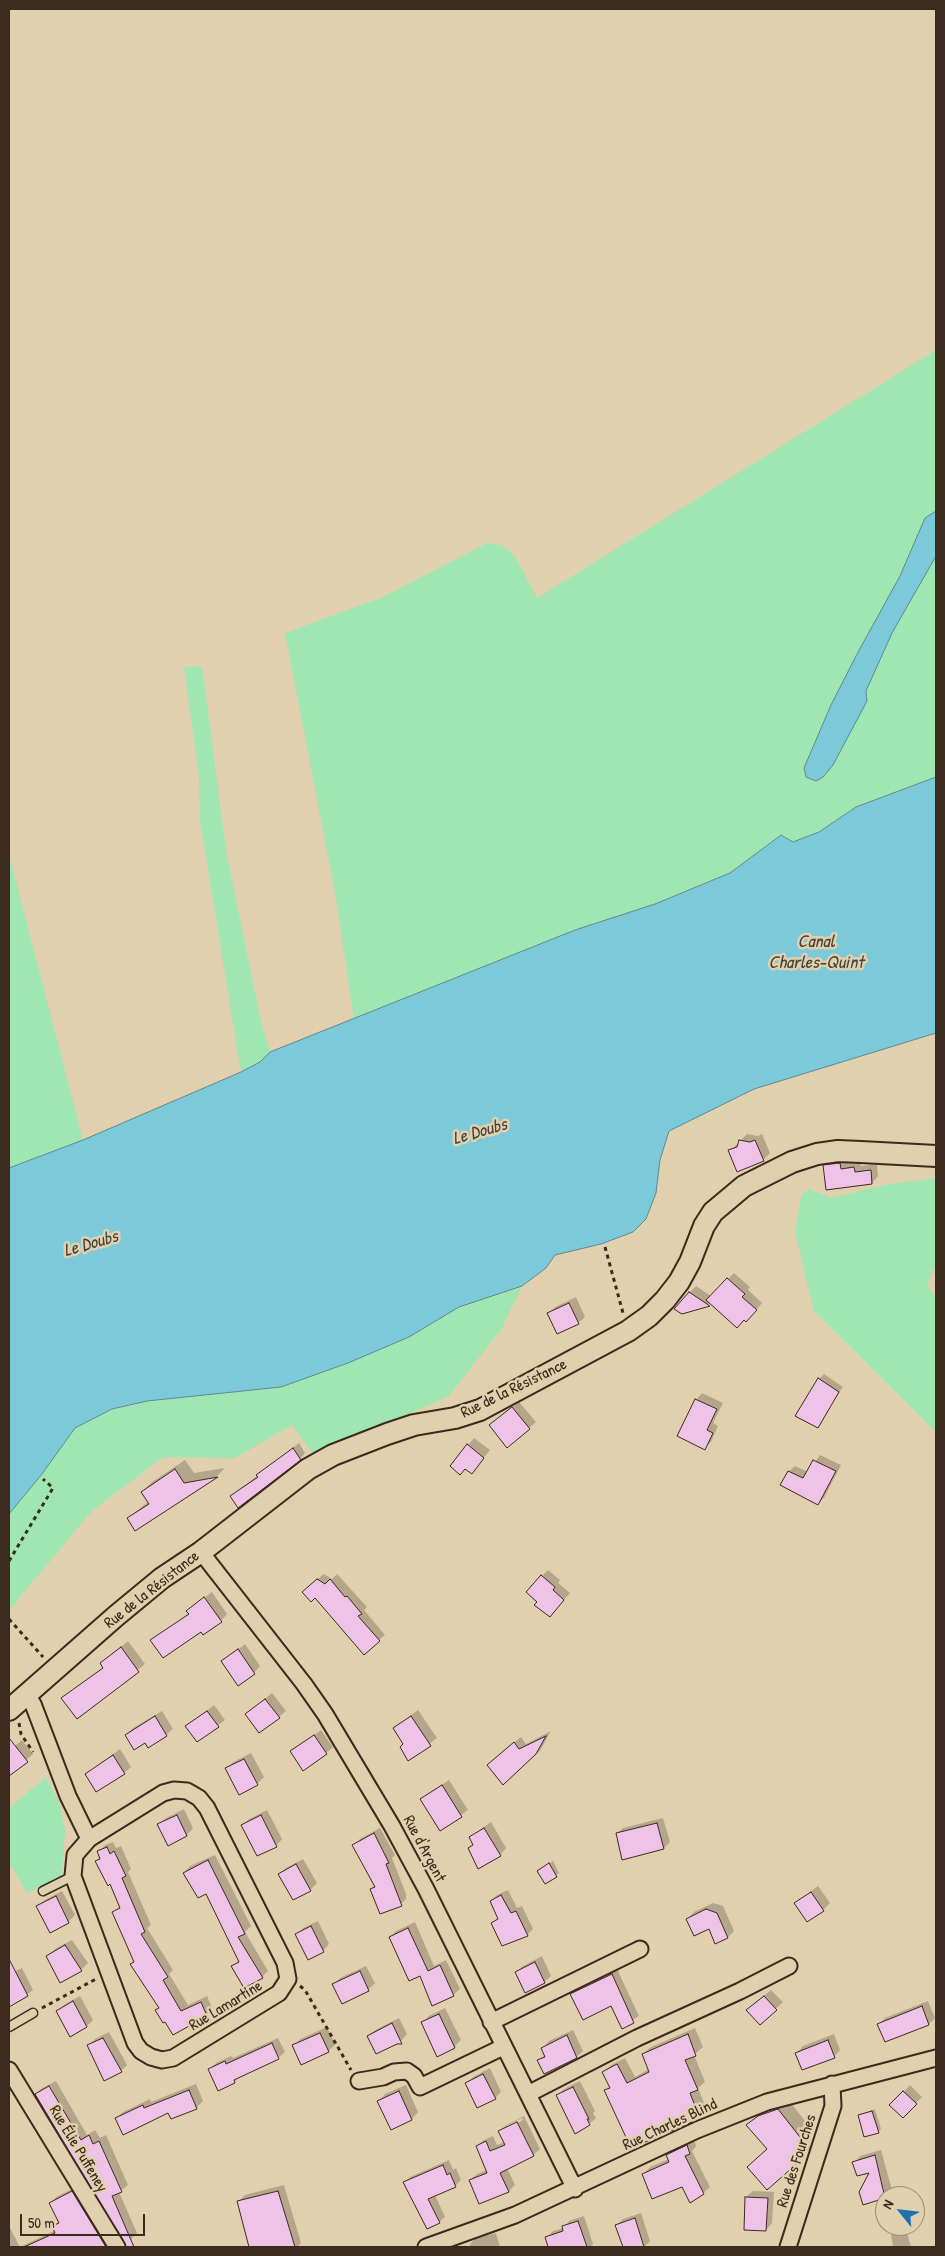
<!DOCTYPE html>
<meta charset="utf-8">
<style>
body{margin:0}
#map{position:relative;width:945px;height:2256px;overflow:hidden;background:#e1d0ad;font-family:"Patrick Hand",sans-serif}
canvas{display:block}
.frame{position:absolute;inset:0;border:10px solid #3b2a1e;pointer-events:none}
.north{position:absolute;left:875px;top:2186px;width:50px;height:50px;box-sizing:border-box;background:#e1d0ad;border:1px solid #9f8e74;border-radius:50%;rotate:299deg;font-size:14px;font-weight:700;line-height:20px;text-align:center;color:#3b2a1e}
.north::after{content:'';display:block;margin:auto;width:18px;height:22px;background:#1f6fb2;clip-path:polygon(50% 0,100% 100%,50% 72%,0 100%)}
.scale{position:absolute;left:20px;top:2214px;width:125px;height:22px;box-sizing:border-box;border:2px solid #3b2a1e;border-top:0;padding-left:6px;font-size:15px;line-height:18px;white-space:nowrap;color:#3b2a1e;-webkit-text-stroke:4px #e1d0ad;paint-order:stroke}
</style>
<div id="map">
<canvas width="945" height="2256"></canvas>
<div class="frame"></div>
<div class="north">N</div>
<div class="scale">50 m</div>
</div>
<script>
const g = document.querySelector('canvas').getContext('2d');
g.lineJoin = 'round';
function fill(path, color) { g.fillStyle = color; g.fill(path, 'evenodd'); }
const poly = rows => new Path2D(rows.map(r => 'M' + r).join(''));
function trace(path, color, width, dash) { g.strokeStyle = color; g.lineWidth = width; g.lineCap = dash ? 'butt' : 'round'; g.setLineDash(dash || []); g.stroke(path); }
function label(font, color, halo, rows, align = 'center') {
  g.font = font + ' "Patrick Hand",sans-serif'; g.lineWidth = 5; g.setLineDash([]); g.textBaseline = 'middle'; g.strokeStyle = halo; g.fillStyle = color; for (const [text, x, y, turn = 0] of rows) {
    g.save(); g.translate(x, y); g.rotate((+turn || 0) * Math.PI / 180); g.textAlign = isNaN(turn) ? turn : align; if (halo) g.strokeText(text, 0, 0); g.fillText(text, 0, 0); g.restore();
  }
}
const green = poly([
 [936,350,936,777,856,807,819,832,793,842,781,835,730,873,655,904,575,930,354,1019,336,898,285,633,383,597,487,543,502,545,515,556,537,598],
 [202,666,226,851,260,1017,270,1052,260,1062,241,1072,200,820,199,777,184,667],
 [9,855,83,1140,9,1168],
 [936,1178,936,1264,927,1284,936,1299,936,1432,814,1311,795,1232,801,1196,809,1189,831,1198,889,1184],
 [522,1286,502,1328,449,1396,314,1455,292,1425,235,1458,163,1457,92,1511,9,1610,9,1514,42,1474,75,1428,112,1409,147,1401,281,1387,409,1337,459,1307],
 [46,1777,60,1804,65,1830,62,1877,27,1893,9,1862,9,1808]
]);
const water = poly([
 [936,511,936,556,892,633,866,691,867,701,833,765,823,777,816,781,806,777,804,768,831,705,857,654,900,576,925,518,936,511],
 [936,777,936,1033,754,1089,669,1131,660,1160,656,1193,646,1219,633,1232,601,1244,555,1255,546,1268,522,1286,459,1307,409,1337,348,1363,281,1387,147,1401,112,1409,75,1428,42,1474,9,1514,9,1168,83,1140,241,1072,260,1062,270,1052,575,930,655,904,730,873,781,835,793,842,819,832,856,807,936,777]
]);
const shadow = poly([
 [747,1134,758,1136,762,1134,770,1153,763,1160,730,1151],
 [846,1157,848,1163,860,1161,861,1166,877,1164,878,1176,872,1183,824,1166,831,1159],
 [734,1273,750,1287,748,1290,762,1303,753,1314,711,1303,682,1313,675,1308,696,1286,711,1296],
 [576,1297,585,1317,578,1323,549,1313,555,1307],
 [824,1374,843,1387,817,1426,819,1379],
 [702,1393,723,1403,713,1423,718,1426,711,1442,704,1448,696,1400],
 [519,1402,536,1422,529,1428,497,1419],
 [474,1438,490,1450,472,1472,468,1445],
 [299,1443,305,1453,300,1459,231,1496],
 [820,1455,841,1465,824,1498,818,1503,782,1485,789,1471,795,1466,808,1472],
 [185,1460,194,1473,225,1468,217,1476,136,1529,128,1518,149,1501,142,1492,152,1482],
 [548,1570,560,1580,558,1583,570,1593,556,1609,538,1601,542,1576],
 [324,1574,332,1579,337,1574,367,1607,364,1610,385,1635,379,1640,309,1586],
 [212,1592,227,1614,221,1621,202,1630,152,1641,189,1613,195,1605],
 [128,1641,145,1664,77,1718,63,1698,104,1667,101,1663],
 [245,1644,260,1666,254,1673,222,1662],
 [272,1693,286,1711,279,1717,247,1714],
 [214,1705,225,1720,197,1741,187,1726],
 [418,1710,437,1738,409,1759,405,1744,394,1728],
 [162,1711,173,1729,166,1735,146,1741,126,1735,133,1728],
 [321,1730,333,1747,326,1753,292,1752],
 [551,1731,540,1751,503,1783,495,1759,521,1737,526,1744],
 [22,1740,33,1754,9,1775,9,1751],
 [120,1749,131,1767,124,1773,87,1774],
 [251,1753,264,1777,257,1784,227,1769,233,1762],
 [449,1780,468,1810,440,1829,421,1799],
 [184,1809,193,1828,187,1835,169,1844,159,1824,166,1818],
 [267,1810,282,1839,276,1846,243,1825,249,1819],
 [663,1818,670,1842,664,1848,617,1834,623,1828],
 [491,1822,506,1848,500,1855,469,1848,474,1844,470,1837],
 [380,1828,395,1855,392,1858,406,1894,406,1899,399,1906,372,1889,375,1885,354,1845,360,1839],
 [113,1842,116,1848,121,1846,131,1869,128,1872,151,1925,147,1928,173,1970,169,1974,188,2005,207,1996,212,2008,206,2015,157,2010,160,2007,135,1961,114,1912,120,1906,111,1882,97,1861,101,1857,99,1852,105,1845],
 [215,1855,251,1926,245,1932,268,1971,262,1977,233,1967,239,1960,206,1893,184,1873,190,1866],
 [303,1859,317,1883,310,1890,279,1874,286,1868],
 [553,1861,559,1873,545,1882,538,1871],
 [818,1886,830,1903,823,1910,796,1903],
 [508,1890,517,1908,522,1906,533,1929,527,1935,493,1923,499,1917,491,1901,497,1895],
 [62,1891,75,1915,68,1922,38,1906,45,1900],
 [713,1903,723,1906,734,1931,728,1937,687,1919,694,1912],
 [318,1921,329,1944,323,1951,297,1935,303,1928],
 [415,1922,434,1966,446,1960,460,1989,453,1995,421,1974,390,1937,396,1931],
 [72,1940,88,1963,81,1970,61,1981,48,1956,55,1949],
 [542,1956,551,1976,544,1982,516,1972,523,1966],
 [366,1966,375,1983,368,1990,334,1984,340,1978],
 [22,1968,33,1990,9,2007,9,1974],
 [617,1969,639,2016,622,2027,611,2005,571,1994,577,1989],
 [771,1990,783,2002,760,2023,754,2004],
 [80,1996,93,2020,87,2026,71,2035,58,2011,64,2005],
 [928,2001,935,2018,929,2024,879,2024,885,2018],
 [445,2008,461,2040,454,2047,422,2023,429,2016],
 [399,2018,407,2034,401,2041,376,2053,368,2036,375,2030],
 [327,2027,335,2045,328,2051,294,2046,300,2039],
 [695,2028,703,2047,694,2055,705,2082,698,2088,706,2108,691,2121,606,2090,611,2085,603,2072,611,2065,625,2058,635,2077,649,2069,643,2054,651,2047],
 [573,2030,583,2051,576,2057,539,2060,546,2054,543,2048,549,2041],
 [109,2032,127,2065,121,2071,89,2045,95,2039],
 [834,2034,840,2050,834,2057,797,2053,803,2046],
 [278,2038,285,2052,278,2058,240,2076,234,2082,210,2069,216,2063,231,2056,233,2058],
 [490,2068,501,2092,495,2098,466,2084,473,2077],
 [56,2081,87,2135,95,2130,100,2138,106,2135,128,2185,119,2192,137,2233,131,2239,36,2094,42,2088],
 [580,2081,595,2111,593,2113,596,2118,589,2124,557,2096,564,2089],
 [196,2084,203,2101,196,2108,116,2118,123,2112,150,2099,151,2102],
 [406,2085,418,2112,412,2119,392,2128,379,2101,385,2094],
 [910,2085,922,2097,903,2116,891,2105],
 [788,2099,812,2130,807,2135,810,2148,800,2159,768,2149,748,2125,770,2106],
 [875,2109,881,2129,878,2132,859,2115],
 [524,2116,540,2149,533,2155,507,2168,515,2185,509,2191,470,2180,477,2174,487,2170,477,2146,484,2140,493,2136,497,2145,505,2142,500,2131,506,2125],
 [522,2118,523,2120,506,2129,506,2126],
 [694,2139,696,2146,692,2151,710,2187,703,2193,644,2174,650,2167,669,2159,667,2155,674,2149],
 [881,2150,892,2190,885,2197,864,2203,872,2170,854,2163,860,2156],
 [449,2160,453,2170,456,2168,461,2180,455,2186,435,2195,445,2217,439,2222,405,2182,410,2177],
 [284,2185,301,2243,297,2247,273,2247,268,2213,238,2202,245,2195],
 [78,2186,112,2247,9,2247,9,2226,20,2247,56,2230,54,2226,60,2221,50,2203,56,2197],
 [753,2191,774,2192,772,2223,766,2230,746,2197],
 [641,2213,650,2241,644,2247,624,2247,617,2225,623,2219],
 [584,2216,593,2244,590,2247,570,2247,568,2243,550,2247,547,2237,553,2231,564,2228,569,2221],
 [905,2226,911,2247,893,2247,891,2234,897,2228],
 [496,2233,500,2247,470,2247,470,2244,476,2238]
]);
const building = poly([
 [739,1140,750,1142,755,1140,764,1161,737,1172,728,1150,737,1147,739,1140],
 [840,1163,841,1169,854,1167,855,1172,871,1170,872,1184,826,1190,823,1165,840,1163],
 [727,1278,745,1294,742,1297,757,1310,746,1322,744,1320,737,1328,706,1300,727,1278],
 [689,1292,710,1306,682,1314,674,1309,689,1292],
 [569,1303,579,1324,557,1334,547,1313,569,1303],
 [818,1378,839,1392,818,1428,795,1416,818,1378],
 [695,1399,717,1409,707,1430,713,1433,705,1450,677,1436,695,1399],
 [512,1407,530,1429,507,1448,489,1425,512,1407],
 [467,1444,484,1458,472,1474,465,1469,460,1475,450,1466,467,1444],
 [293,1448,301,1460,238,1508,230,1496,258,1477,256,1475,293,1448],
 [813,1460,836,1471,818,1505,780,1485,788,1471,803,1478,813,1460],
 [175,1469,184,1483,218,1477,135,1531,127,1518,149,1504,141,1492,175,1469],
 [541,1575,555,1587,553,1590,564,1600,550,1617,534,1605,537,1602,526,1592,541,1575],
 [317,1579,325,1584,330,1579,345,1597,347,1596,362,1614,358,1616,380,1641,364,1655,315,1598,311,1602,302,1592,317,1579],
 [204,1597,222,1622,203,1635,201,1632,163,1658,150,1640,189,1614,186,1611,204,1597],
 [121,1647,139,1672,77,1719,61,1698,103,1668,100,1663,121,1647],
 [238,1649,255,1674,238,1686,221,1661,238,1649],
 [265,1699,280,1718,259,1733,245,1714,265,1699],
 [207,1711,219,1727,197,1742,185,1726,207,1711],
 [155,1716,167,1736,148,1748,145,1743,134,1750,125,1735,155,1716],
 [411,1716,431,1746,408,1761,400,1747,403,1744,393,1728,411,1716],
 [314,1735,327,1754,303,1771,290,1751,314,1735],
 [546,1736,536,1754,503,1785,487,1765,514,1742,519,1749,546,1736],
 [9,1738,28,1762,9,1776,9,1738],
 [113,1755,125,1774,96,1792,85,1774,113,1755],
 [244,1759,258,1785,239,1795,225,1768,244,1759],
 [442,1785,462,1817,440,1831,420,1799,442,1785],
 [177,1815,187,1836,168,1846,157,1824,177,1815],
 [261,1815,277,1847,257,1856,241,1825,261,1815],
 [657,1823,664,1849,622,1860,616,1833,657,1823],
 [484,1828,501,1856,478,1869,468,1848,473,1845,469,1837,484,1828],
 [374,1833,389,1863,386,1864,402,1906,380,1914,370,1889,375,1887,352,1845,374,1833],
 [107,1847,110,1854,114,1851,126,1876,122,1878,145,1932,141,1934,168,1977,163,1980,181,2011,201,2002,207,2016,173,2035,165,2022,163,2023,155,2010,159,2008,130,1964,134,1962,112,1912,120,1908,110,1884,108,1886,95,1861,100,1859,97,1851,107,1847],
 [208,1860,245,1934,238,1937,263,1978,244,1988,231,1966,239,1962,206,1894,198,1898,183,1873,208,1860],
 [549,1863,557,1877,545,1884,537,1871,549,1863],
 [296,1864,311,1891,293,1900,278,1874,296,1864],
 [811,1892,824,1911,807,1922,794,1903,811,1892],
 [501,1895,511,1913,516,1911,528,1936,502,1946,491,1923,498,1919,490,1901,501,1895],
 [56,1896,69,1923,50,1933,36,1906,56,1896],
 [706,1909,717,1913,728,1938,715,1944,709,1929,694,1936,686,1919,706,1909],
 [311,1926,324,1952,308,1960,295,1934,311,1926],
 [408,1928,428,1971,440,1965,454,1996,432,2006,420,1976,409,1981,389,1937,408,1928],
 [65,1945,82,1971,60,1983,46,1956,65,1945],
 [9,1959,28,1996,9,2007,9,1959],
 [535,1962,545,1983,525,1993,515,1972,535,1962],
 [360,1971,369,1991,342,2004,332,1984,360,1971],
 [612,1974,634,2023,622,2029,611,2006,583,2020,570,1994,612,1974],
 [764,1996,777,2010,760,2025,746,2010,764,1996],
 [73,2001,87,2027,70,2037,56,2011,73,2001],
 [922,2006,929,2025,885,2042,877,2024,922,2006],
 [439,2014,455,2048,437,2057,421,2022,439,2014],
 [392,2023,402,2044,397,2044,376,2054,367,2036,392,2023],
 [320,2033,329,2052,301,2065,292,2045,320,2033],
 [688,2034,696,2056,685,2060,698,2090,690,2093,699,2116,691,2119,692,2122,631,2148,604,2090,610,2088,602,2072,617,2064,627,2083,649,2072,642,2054,688,2034],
 [567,2035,577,2058,544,2074,537,2060,545,2057,541,2048,567,2035],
 [103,2038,122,2072,104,2081,87,2045,103,2038],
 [828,2040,835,2058,802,2070,795,2053,828,2040],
 [272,2043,279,2059,234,2080,235,2083,218,2091,208,2069,225,2061,226,2064,272,2043],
 [483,2074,496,2099,477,2108,465,2083,483,2074],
 [49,2086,81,2140,89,2135,93,2144,99,2141,122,2192,112,2196,134,2247,126,2247,35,2094,49,2086],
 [573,2087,589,2119,587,2119,590,2125,575,2134,556,2095,573,2087],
 [189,2090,197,2109,171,2119,168,2113,123,2135,115,2118,143,2105,144,2108,189,2090],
 [399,2091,412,2120,391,2130,377,2101,399,2091],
 [903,2091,917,2104,903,2118,889,2105,903,2091],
 [778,2109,803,2141,798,2145,801,2160,767,2190,747,2167,767,2149,746,2125,758,2116,778,2109],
 [872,2111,879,2133,864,2137,858,2115,872,2111],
 [517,2122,534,2156,500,2173,509,2192,479,2204,469,2180,487,2173,476,2146,486,2141,490,2151,505,2145,498,2131,517,2122],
 [687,2145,690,2154,685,2156,704,2194,690,2203,682,2187,652,2199,642,2174,669,2162,666,2155,687,2145],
 [875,2155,885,2198,863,2205,859,2192,869,2173,857,2176,852,2162,875,2155],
 [443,2165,447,2175,450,2173,456,2187,428,2199,440,2223,427,2229,403,2182,443,2165],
 [72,2191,106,2247,24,2247,55,2233,52,2226,59,2223,49,2203,72,2191],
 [278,2191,295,2247,249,2247,237,2201,278,2191],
 [745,2197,768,2198,766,2231,744,2230,745,2197],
 [635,2218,644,2247,623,2247,615,2225,635,2218],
 [578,2221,587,2247,548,2247,545,2237,563,2231,562,2226,578,2221]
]);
const path = poly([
 [605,1247,623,1313],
 [9,1561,53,1488,43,1479],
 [9,1619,43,1657],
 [19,1723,21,1734,33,1752],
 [300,1986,305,1990,351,2070],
 [42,2008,96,1979]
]);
const service = poly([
 [43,1891,73,1876],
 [9,2027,33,2013]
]);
const minor = poly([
 [201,1552,304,1684,325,1714,392,1826,426,1889,575,2189],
 [26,1695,33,1704,68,1796,89,1839,75,1855,73,1876,135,2043,141,2051,151,2057,162,2060,173,2058,279,1993,288,1979,285,1963,207,1808,199,1798,187,1791,174,1790,163,1793,89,1839],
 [491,2022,640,1949],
 [9,2070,117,2247],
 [359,2081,383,2077,394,2072,407,2071,414,2076,420,2087,503,2047],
 [528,2094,637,2038,740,1991,789,1966],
 [426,2247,515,2215,697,2130,767,2102,936,2058],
 [788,2247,833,2106,832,2084]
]);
const tertiary = poly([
 [9,1710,116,1616,162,1578,201,1552,308,1469,333,1455,387,1434,414,1425,455,1418,480,1410,628,1331,649,1316,665,1300,679,1282,690,1262,704,1226,713,1212,744,1186,792,1162,817,1154,838,1151,861,1152,936,1156]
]);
const streetNames = [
 ["Rue de la Résistance",514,1389,-26],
 ["Rue de la Résistance",152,1590,-38],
 ["Rue d'Argent",424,1849,62],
 ["Rue Lamartine",226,2006,-31],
 ["Rue Charles Blind",670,2125,-25],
 ["Rue Élie Puffeney",78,2149,59],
 ["Rue des Fourches",797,2161,-72]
];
const waterNames = [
 ["Canal",816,942],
 ["Charles-Quint",816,963],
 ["Le Doubs",480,1132,-16],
 ["Le Doubs",91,1244,-16]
];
fill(green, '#9fe6b3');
fill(water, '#7bc9d9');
trace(water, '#61898e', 1);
fill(shadow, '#0003');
fill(building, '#efc3e8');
trace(building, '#3b2a1e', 1);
trace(service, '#3b2a1e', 11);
trace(minor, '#3b2a1e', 19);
trace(tertiary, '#3b2a1e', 24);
trace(path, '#3b2a1e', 3, [4, 4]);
trace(service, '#e1d0ad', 8);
trace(minor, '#e1d0ad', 15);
trace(tertiary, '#e1d0ad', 20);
label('16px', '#3b2a1e', '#e1d0ad', streetNames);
label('italic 18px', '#45423a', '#e1d0ad', waterNames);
</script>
